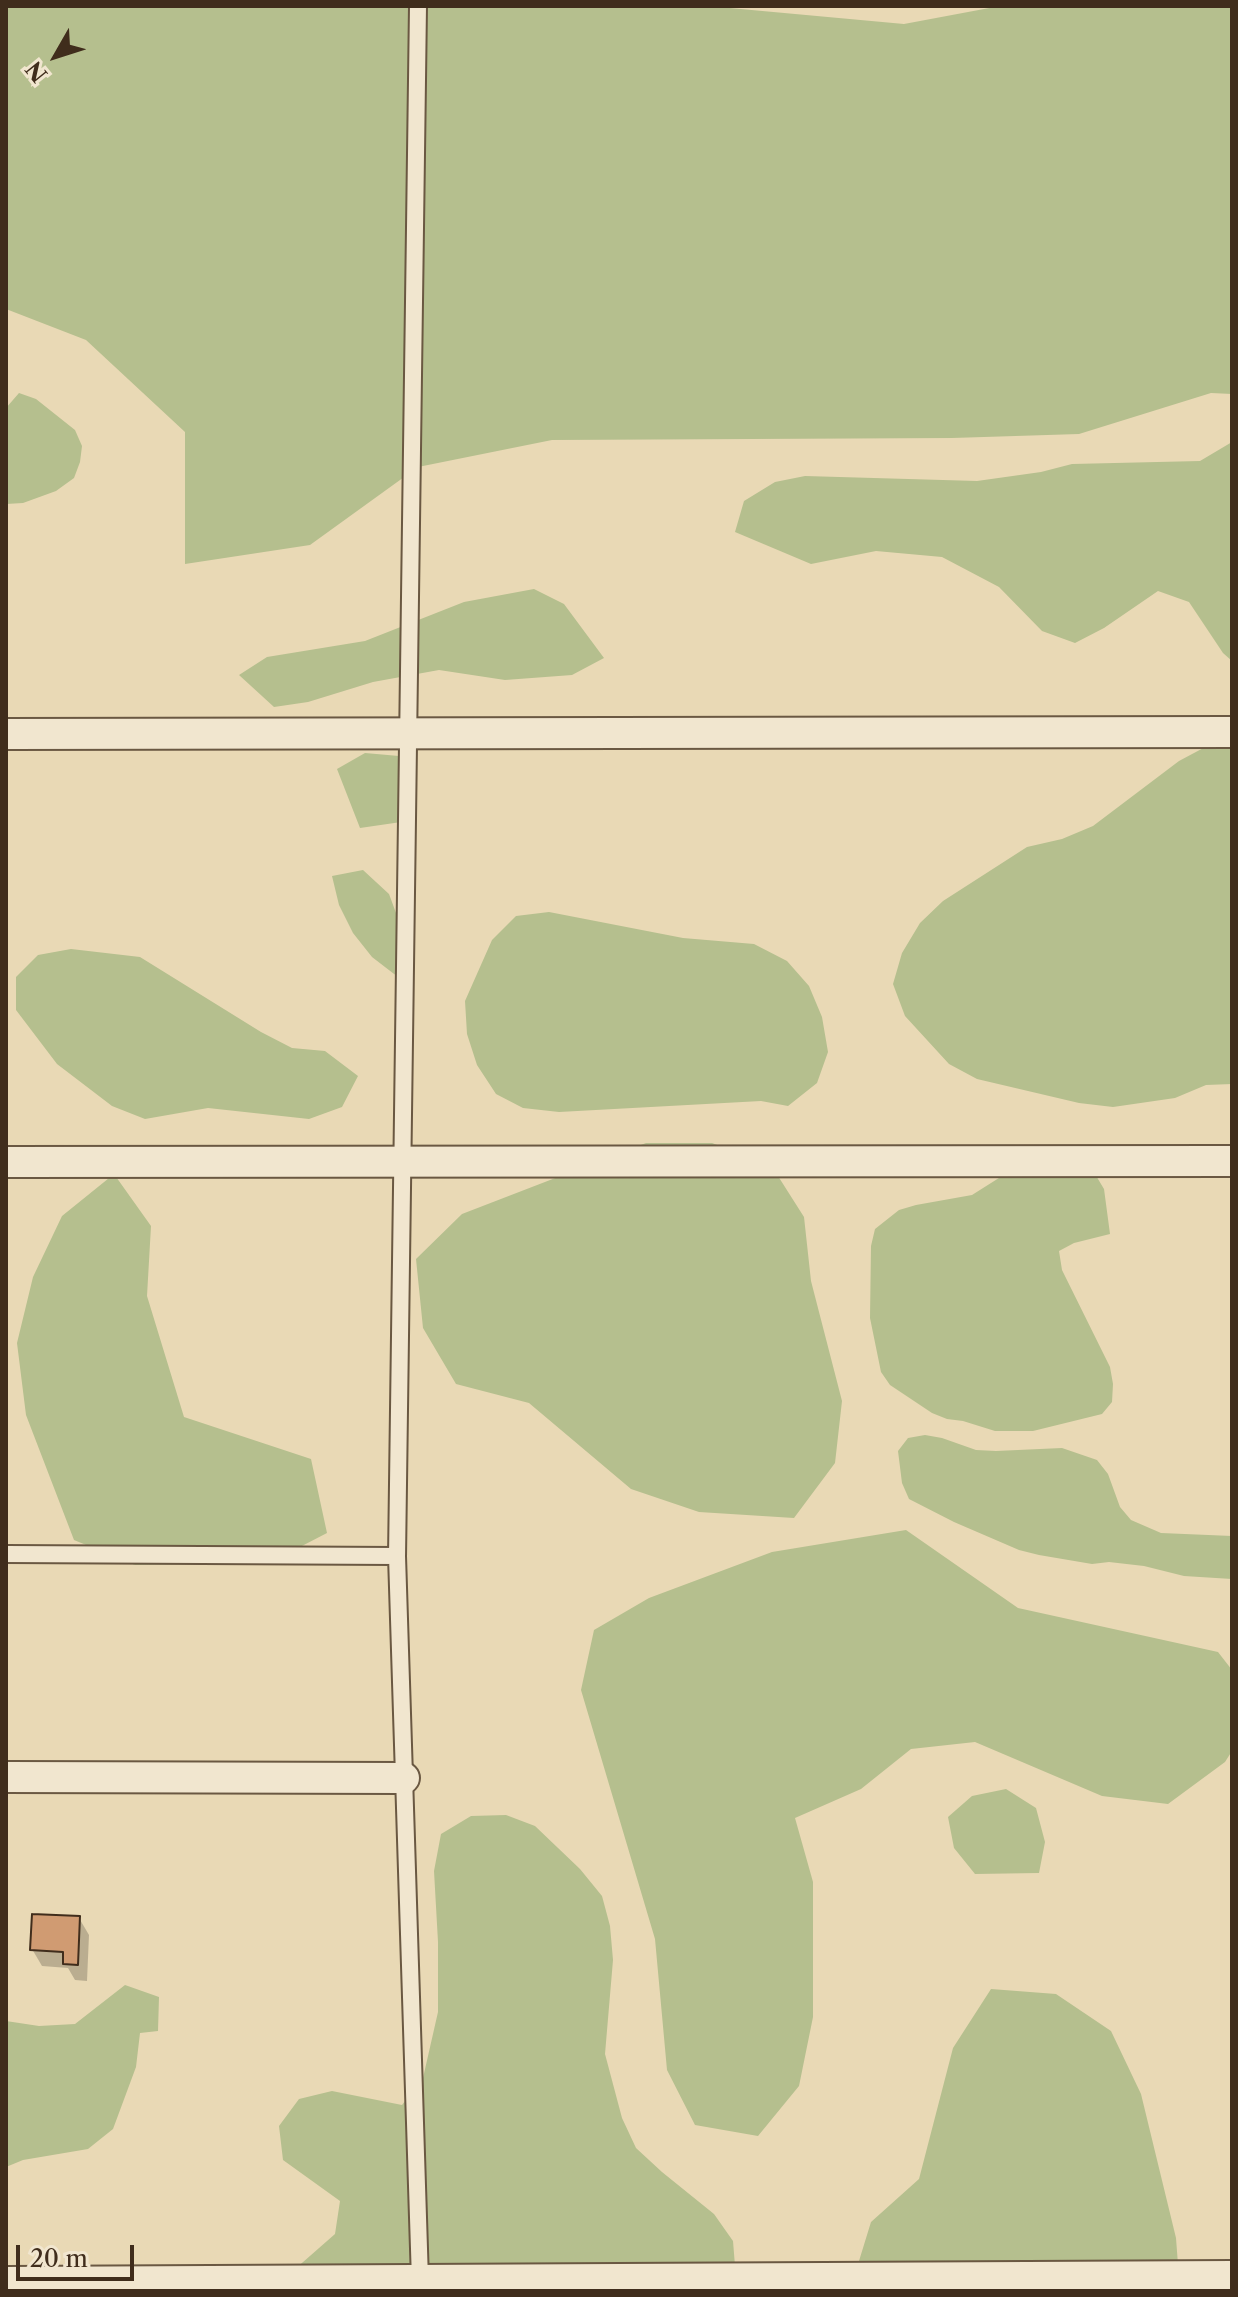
<!DOCTYPE html>
<style>
body{margin:0}
#map{position:relative;width:1238px;height:2297px;overflow:hidden;background:#e9d9b5;font-family:"Libre Caslon Text",serif}
canvas{display:block}
.frame{position:absolute;inset:0;border:8px solid #402d1c;pointer-events:none}
.north{position:absolute;left:16px;top:16px;width:80px;height:80px;-webkit-text-stroke:6px #f1e6cf;paint-order:stroke;rotate:231deg;font-size:22px;font-weight:700;line-height:32px;text-align:center;color:#402d1c}
.north::after{content:'';display:block;margin:auto;width:28px;height:36px;background:#402d1c;clip-path:polygon(50% 0,100% 100%,50% 72%,0 100%)}
.scale{position:absolute;left:16px;top:2245px;width:118px;height:36px;box-sizing:border-box;border:4px solid #402d1c;border-top:0;padding-left:10px;font-size:24px;line-height:28px;white-space:nowrap;color:#402d1c;-webkit-text-stroke:6px #f1e6cf;paint-order:stroke}
</style>
<div id="map">
<canvas width="1238" height="2297"></canvas>
<div class="frame"></div>
<div class="north">N</div>
<div class="scale">20 m</div>
</div>
<script>
const g = document.querySelector('canvas').getContext('2d');
g.lineJoin = 'round';
function fill(path, color) { g.fillStyle = color; g.fill(path, 'evenodd'); }
const poly = rows => new Path2D(rows.map(r => 'M' + r).join(''));
function trace(path, color, width, dash) { g.strokeStyle = color; g.lineWidth = width; g.lineCap = dash ? 'butt' : 'round'; g.setLineDash(dash || []); g.stroke(path); }
const green = poly([
 [6,6,708,6,904,24,1000,6,1232,6,1232,394,1211,393,1079,434,952,438,552,440,418,467,310,545,185,564,185,432,86,340,6,309],
 [19,393,36,399,75,430,82,446,80,462,74,478,56,491,23,503,6,504,6,408],
 [1232,442,1232,661,1223,653,1189,602,1158,591,1104,628,1075,643,1042,631,999,587,942,557,876,551,811,564,735,532,744,501,775,482,805,476,977,481,1041,472,1072,464,1200,461],
 [534,589,564,604,604,658,572,675,505,680,439,670,373,682,308,702,274,707,239,675,267,657,365,641,464,602],
 [1232,739,1232,1084,1206,1085,1175,1098,1113,1107,1079,1103,977,1079,949,1064,905,1016,893,984,902,953,920,923,943,901,1027,847,1062,839,1093,826,1179,761,1209,745],
 [365,753,399,756,413,788,408,821,360,828,337,769],
 [363,870,389,894,413,959,398,977,372,957,353,933,339,905,332,876],
 [549,912,683,938,754,944,787,961,809,986,822,1017,828,1052,817,1083,788,1106,761,1101,559,1112,523,1108,496,1094,477,1065,467,1034,465,1001,492,940,516,916],
 [71,949,140,957,261,1032,292,1048,325,1051,358,1076,342,1107,309,1119,208,1108,145,1119,112,1106,57,1064,16,1010,16,977,38,955],
 [646,1143,712,1143,771,1165,804,1217,811,1281,842,1401,835,1463,794,1518,699,1512,631,1489,529,1403,456,1384,423,1328,416,1259,462,1214],
 [1029,1159,1095,1174,1104,1189,1110,1234,1074,1243,1059,1251,1062,1270,1110,1367,1113,1384,1112,1402,1102,1414,1033,1431,995,1431,963,1421,947,1419,932,1413,890,1385,881,1372,870,1318,871,1246,875,1229,899,1210,916,1205,972,1195],
 [114,1174,151,1226,147,1296,184,1417,311,1459,327,1533,269,1563,135,1565,74,1540,26,1415,17,1343,33,1277,62,1216],
 [925,1435,942,1438,976,1450,996,1451,1062,1448,1097,1460,1108,1474,1120,1507,1131,1520,1161,1533,1232,1536,1232,1579,1184,1576,1144,1566,1109,1562,1092,1564,1039,1555,1019,1550,954,1522,909,1499,902,1483,898,1451,908,1438],
 [906,1530,1018,1608,1218,1652,1232,1670,1232,1751,1225,1762,1168,1804,1102,1796,975,1742,911,1749,861,1789,795,1818,813,1882,813,2017,799,2086,758,2136,695,2125,667,2070,655,1939,581,1690,594,1630,649,1598,772,1552],
 [1006,1789,1036,1808,1045,1842,1039,1873,975,1874,954,1848,948,1817,972,1796],
 [506,1815,535,1826,580,1869,602,1896,610,1926,613,1960,605,2054,622,2118,636,2148,662,2172,714,2214,733,2241,737,2291,286,2277,335,2234,340,2201,283,2160,279,2126,299,2099,332,2091,402,2105,423,2078,438,2012,438,1942,434,1871,441,1834,471,1816],
 [125,1985,159,1997,158,2031,140,2033,136,2067,113,2129,88,2149,23,2160,6,2167,6,2021,39,2026,75,2024],
 [991,1989,1056,1994,1111,2031,1141,2094,1176,2238,1180,2291,851,2287,871,2222,919,2179,953,2048]
]);
const shadow = poly([
 [79,1918,89,1935,87,1981,75,1980,68,1968,42,1966,32,1949]
]);
const building = poly([
 [32,1914,80,1916,78,1965,63,1964,63,1952,30,1950,32,1914]
]);
const service = poly([
 [418,6,397,1556,420,2280],
 [6,1554,397,1556]
]);
const minor = poly([
 [6,734,1232,732],
 [6,1162,1232,1161],
 [6,1777,404,1778],
 [6,2282,1232,2276]
]);
fill(green, '#b5bf8e');
fill(shadow, '#0003');
fill(building, '#d09b72');
trace(building, '#402d1c', 2);
trace(service, '#6a5842', 20);
trace(minor, '#6a5842', 34);
trace(service, '#f1e6cf', 16);
trace(minor, '#f1e6cf', 30);
</script>
